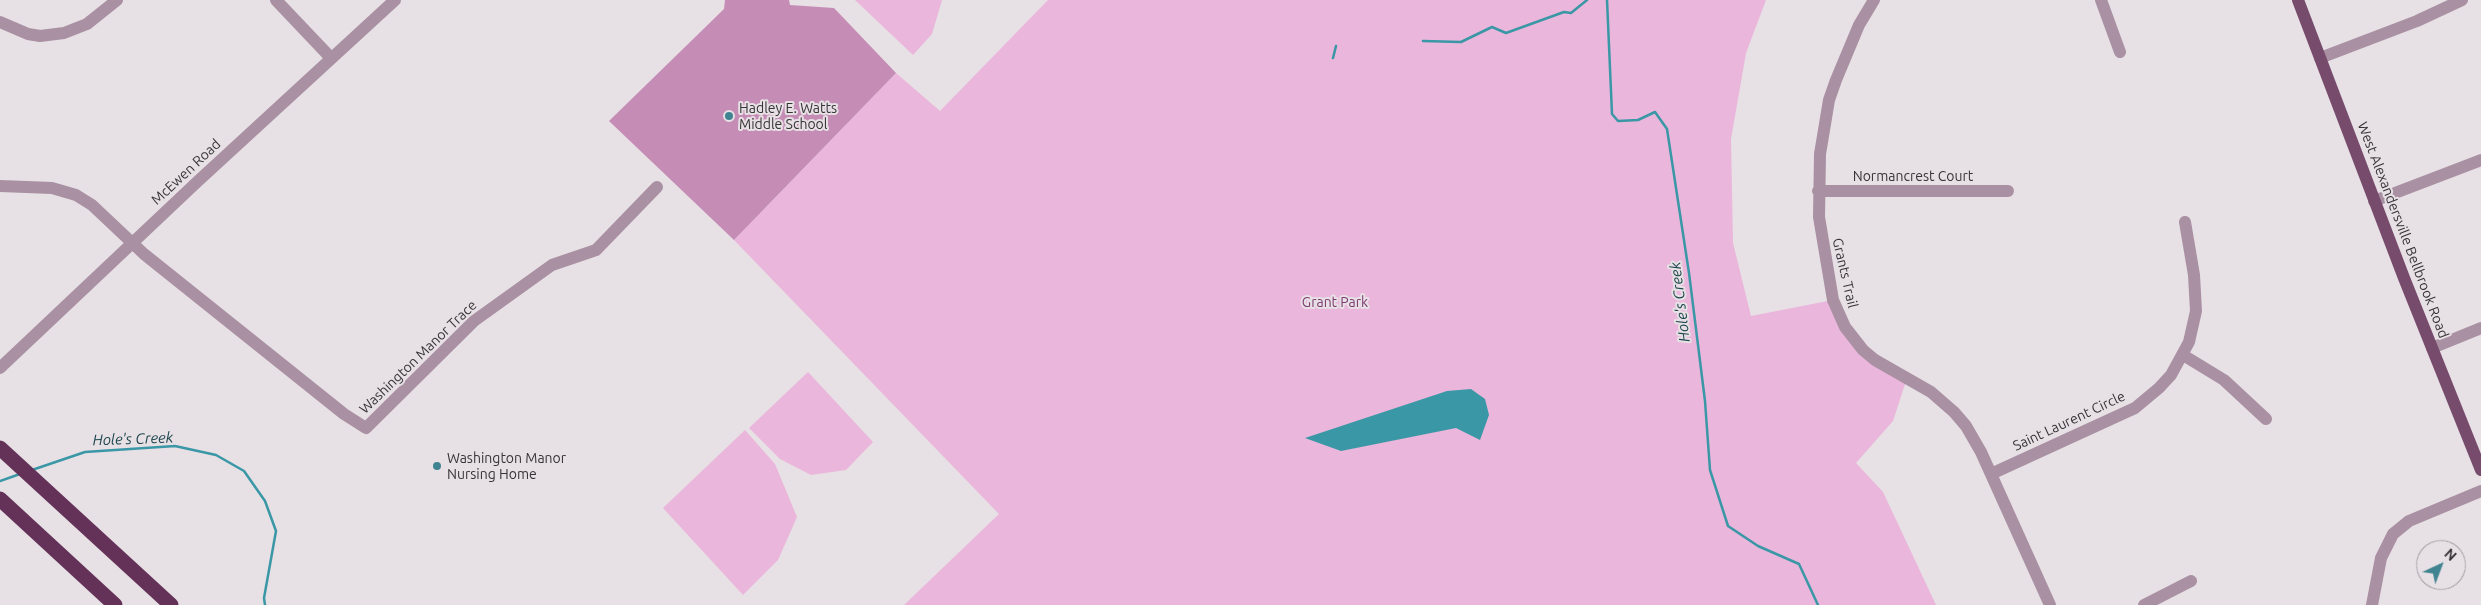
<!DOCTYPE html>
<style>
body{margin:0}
#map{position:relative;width:2481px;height:605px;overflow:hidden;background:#e7e0e5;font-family:Ubuntu,sans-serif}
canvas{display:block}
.north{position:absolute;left:2416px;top:540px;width:50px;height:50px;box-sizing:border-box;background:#e7e0e5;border:1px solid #a19b9f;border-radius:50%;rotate:43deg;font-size:14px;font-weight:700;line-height:20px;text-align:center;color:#373436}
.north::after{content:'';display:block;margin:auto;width:18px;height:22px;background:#3f8490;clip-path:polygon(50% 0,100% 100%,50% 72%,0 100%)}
</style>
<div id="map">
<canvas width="2481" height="605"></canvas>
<div class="north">N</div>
</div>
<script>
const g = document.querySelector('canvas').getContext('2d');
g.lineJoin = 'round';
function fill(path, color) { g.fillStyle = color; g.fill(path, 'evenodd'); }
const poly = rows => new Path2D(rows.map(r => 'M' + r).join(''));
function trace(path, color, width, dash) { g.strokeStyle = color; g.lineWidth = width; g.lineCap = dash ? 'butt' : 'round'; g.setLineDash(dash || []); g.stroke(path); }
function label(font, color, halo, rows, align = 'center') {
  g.font = font + ' Ubuntu,sans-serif'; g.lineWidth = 4; g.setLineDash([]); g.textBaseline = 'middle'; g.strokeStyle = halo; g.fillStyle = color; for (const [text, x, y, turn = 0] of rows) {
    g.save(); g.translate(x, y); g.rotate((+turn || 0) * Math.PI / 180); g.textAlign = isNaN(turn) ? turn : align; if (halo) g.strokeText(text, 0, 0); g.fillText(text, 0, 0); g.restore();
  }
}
const green = poly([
 [855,0,942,0,932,34,913,55],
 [1048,0,1766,0,1746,53,1731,139,1733,243,1751,316,1833,300,1853,339,1907,378,1893,421,1856,463,1883,492,1936,605,904,605,999,514,734,240,896,73,940,111],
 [808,372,873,442,846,470,811,475,780,459,749,428],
 [745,430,775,464,797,517,778,560,743,595,663,508]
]);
const forest = poly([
 [725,0,789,0,790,5,834,8,896,73,734,240,609,121,724,9]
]);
const water = poly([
 [1471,389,1485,399,1489,415,1480,440,1456,428,1341,451,1305,438,1447,391]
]);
const stream = poly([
 [1607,0,1612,114,1618,121,1638,120,1655,112,1667,129,1689,273,1705,401,1710,470,1728,526,1758,546,1799,564,1818,605],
 [1423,41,1461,42,1492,27,1506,33,1564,12,1571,13,1587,0],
 [1333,58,1336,46],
 [32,470,85,452,175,446,216,455,244,471,265,501,276,531,264,598,265,605],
 [0,481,20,474]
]);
const minor = poly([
 [276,0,331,58],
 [1874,0,1859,25,1836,80,1829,100,1820,154,1819,217,1833,300,1845,327,1863,350,1875,360,1931,392,1954,412,1966,426,1981,452,2050,605],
 [2101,0,2120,52],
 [0,22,28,34,40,36,64,33,87,24,117,0],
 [2320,58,2417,21,2462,0],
 [0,186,52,188,76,195,92,205,144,254,344,414,366,428,474,321,552,265,596,250,657,187],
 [1818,191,2008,191],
 [2374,201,2481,160],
 [2432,348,2481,328],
 [2183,355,2224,380,2266,419],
 [0,368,197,182,395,0],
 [1991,474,2135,408,2159,388,2171,375,2189,342,2196,311,2194,275,2185,222],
 [2144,605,2191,581],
 [2372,605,2381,558,2393,534,2409,521,2481,491]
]);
const major = poly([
 [2298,0,2404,278,2481,470]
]);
const highway = poly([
 [0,448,171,605],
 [0,499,115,605]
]);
const markers = [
 [729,116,5,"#3f8490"],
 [437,466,5,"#3f8490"]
];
const poiNames = [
 ["Hadley E. Watts",739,108],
 ["Middle School",739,124],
 ["Washington Manor",447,458],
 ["Nursing Home",447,474]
];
const streetNames = [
 ["McEwen Road",186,172,-43],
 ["Normancrest Court",1913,176],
 ["West Alexandersville Bellbrook Road",2403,230,69],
 ["Grants Trail",1845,273,77],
 ["Washington Manor Trace",418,357,-44],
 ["Saint Laurent Circle",2069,421,-25]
];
const parkNames = [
 ["Grant Park",1335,302]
];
const waterNames = [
 ["Hole's Creek",1680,302,-97],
 ["Hole's Creek",133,439,-2]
];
fill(green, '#eab6db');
fill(forest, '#c58cb5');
fill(water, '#3a97a6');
trace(stream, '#3a97a6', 2.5);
trace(minor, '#a990a2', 12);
trace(major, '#774b6c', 12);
trace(highway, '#643258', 15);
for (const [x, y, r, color] of markers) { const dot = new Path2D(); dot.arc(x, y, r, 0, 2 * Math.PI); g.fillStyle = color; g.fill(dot); trace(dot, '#e7e0e5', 2); }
label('14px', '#373436', '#e7e0e5', poiNames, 'left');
label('14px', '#373436', '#e7e0e5', streetNames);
label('14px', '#7f3a6f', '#e7e0e5', parkNames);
label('italic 15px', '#1c464d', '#e7e0e5', waterNames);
</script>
